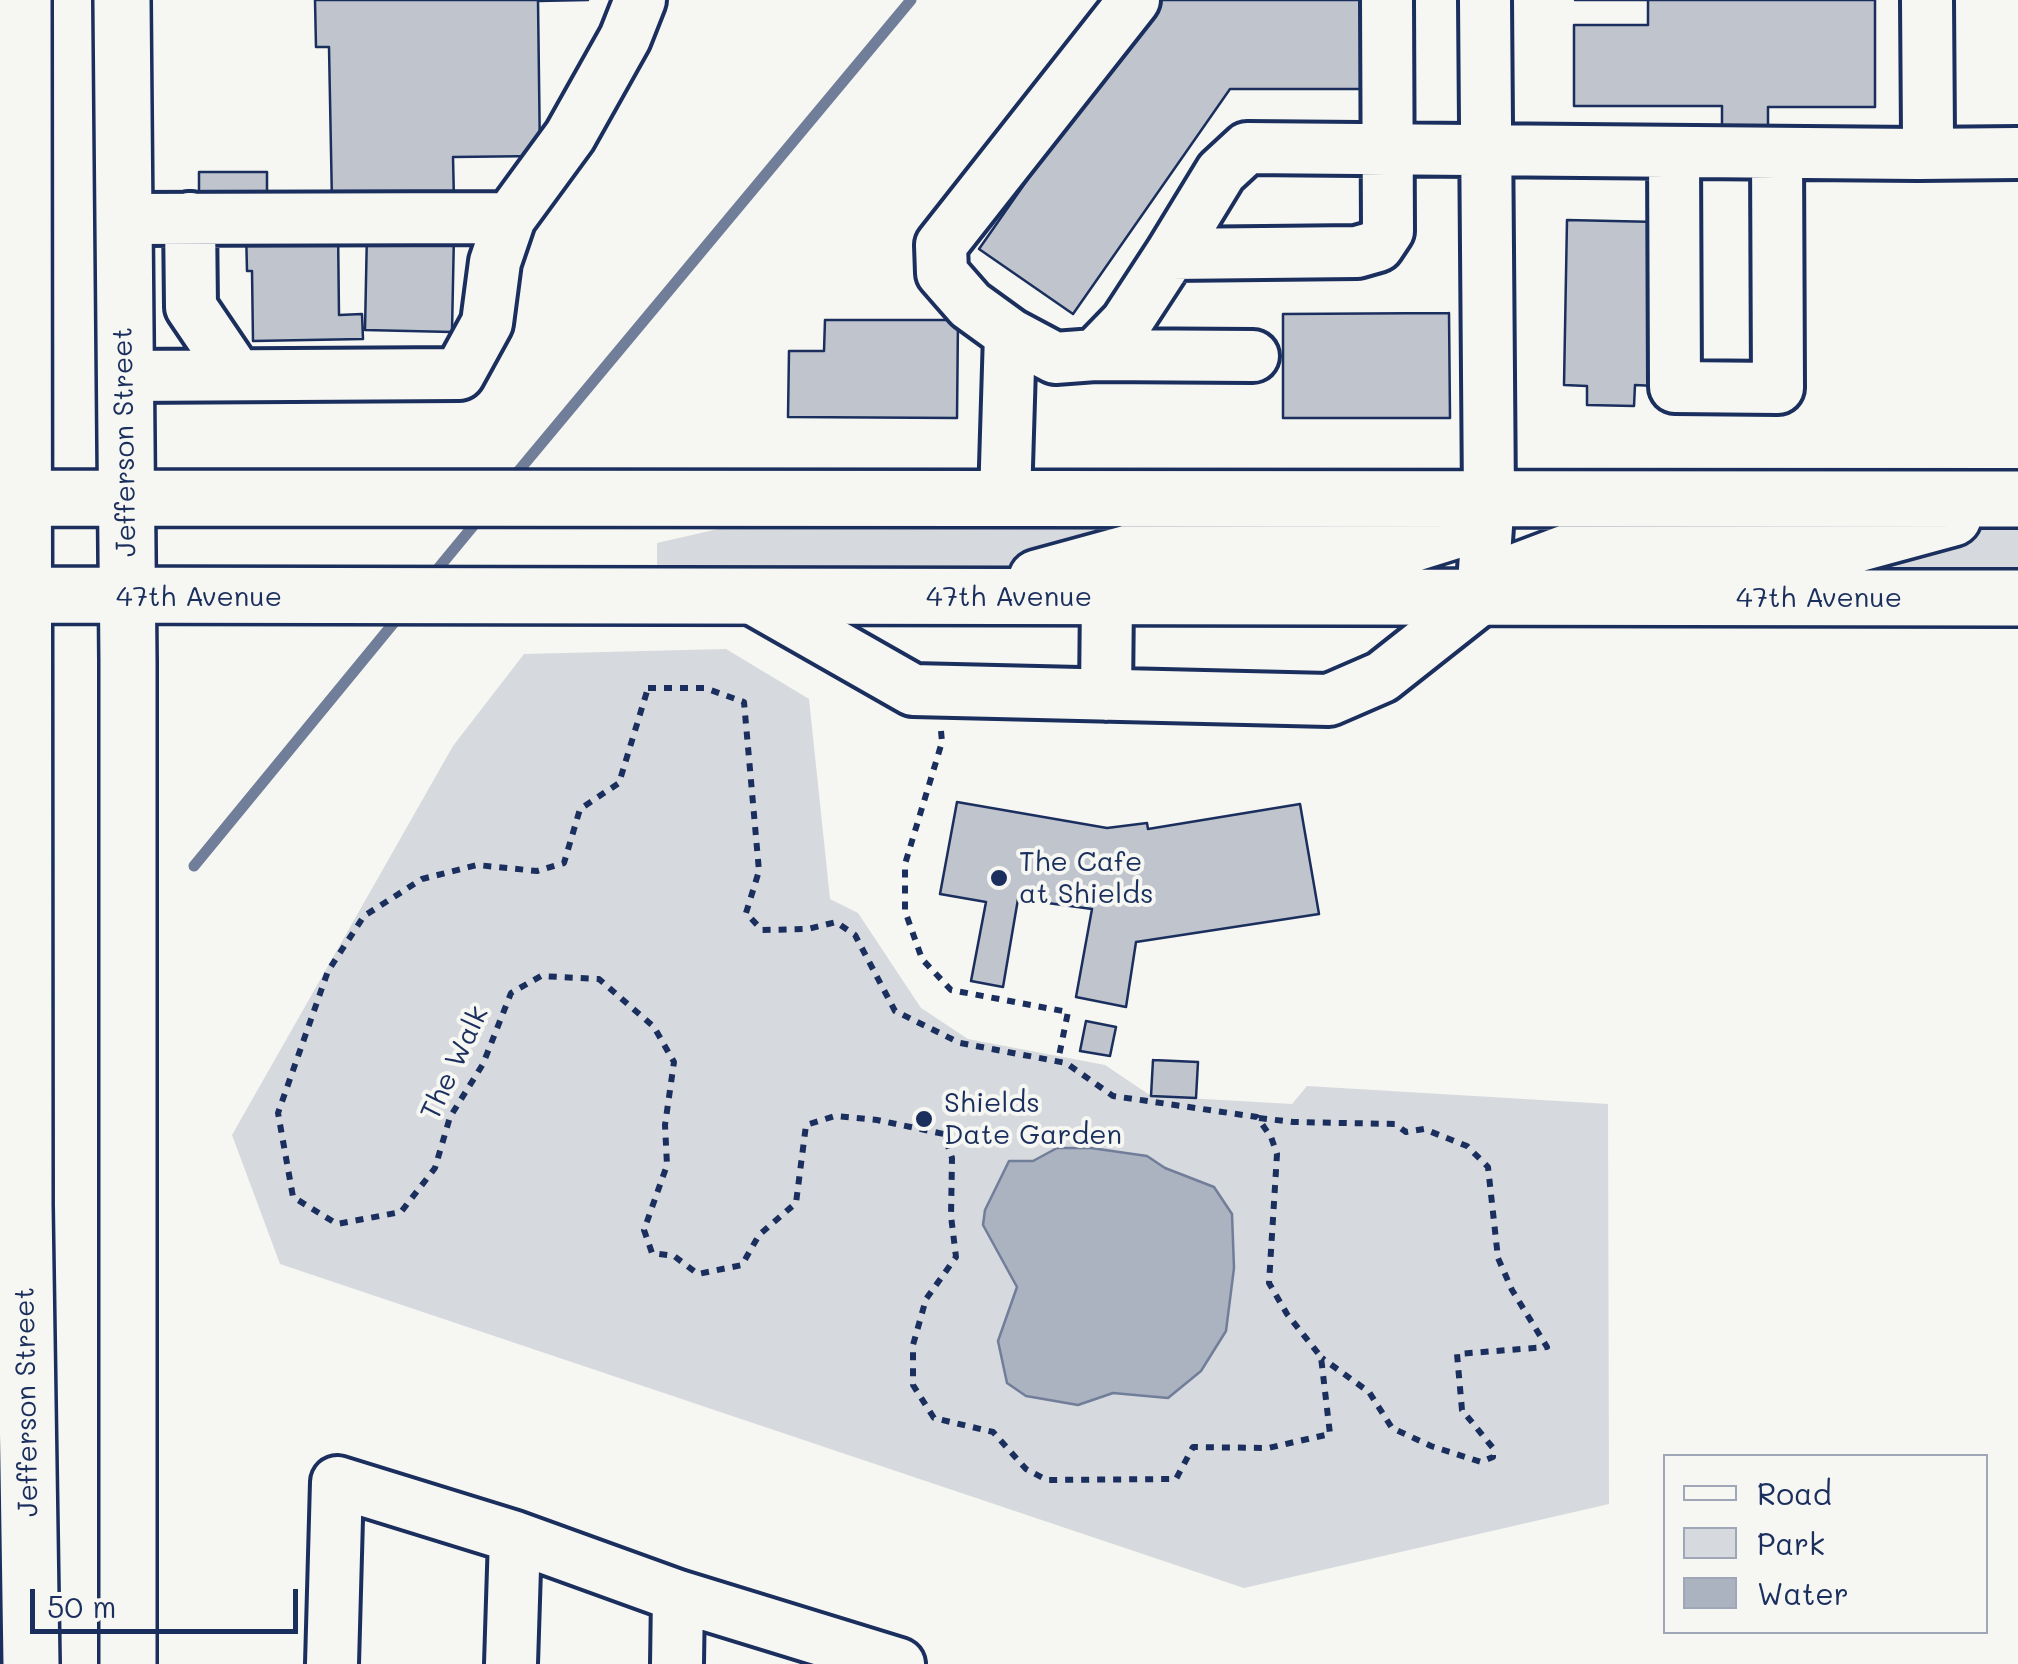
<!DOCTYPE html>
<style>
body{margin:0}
#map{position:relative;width:2018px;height:1664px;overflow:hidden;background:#f6f6f2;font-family:Mali,sans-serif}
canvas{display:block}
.legend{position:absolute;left:1663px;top:1454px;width:325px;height:180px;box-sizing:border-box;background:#f6f6f2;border:2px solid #9ea6b7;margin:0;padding:12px 18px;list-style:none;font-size:30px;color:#1b2f5e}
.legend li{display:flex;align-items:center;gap:20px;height:50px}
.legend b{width:50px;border:2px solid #9ea6b7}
.scale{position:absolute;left:30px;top:1589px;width:268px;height:45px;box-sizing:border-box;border:5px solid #1b2f5e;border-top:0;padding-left:12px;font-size:30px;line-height:35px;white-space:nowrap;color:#1b2f5e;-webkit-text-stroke:8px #f6f6f2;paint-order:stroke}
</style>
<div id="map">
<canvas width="2018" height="1664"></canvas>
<ul class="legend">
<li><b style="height:12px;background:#f6f6f2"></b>Road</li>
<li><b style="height:28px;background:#d6d9dd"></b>Park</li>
<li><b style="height:28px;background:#abb2c0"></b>Water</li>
</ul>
<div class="scale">50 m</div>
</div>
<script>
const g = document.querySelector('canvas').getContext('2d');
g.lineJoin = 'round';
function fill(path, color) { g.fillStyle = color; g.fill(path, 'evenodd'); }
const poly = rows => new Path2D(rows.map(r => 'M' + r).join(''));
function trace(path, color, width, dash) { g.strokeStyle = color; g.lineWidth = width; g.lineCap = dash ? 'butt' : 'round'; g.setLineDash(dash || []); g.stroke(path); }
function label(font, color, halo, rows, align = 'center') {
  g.font = font + ' Mali,sans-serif'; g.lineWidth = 8; g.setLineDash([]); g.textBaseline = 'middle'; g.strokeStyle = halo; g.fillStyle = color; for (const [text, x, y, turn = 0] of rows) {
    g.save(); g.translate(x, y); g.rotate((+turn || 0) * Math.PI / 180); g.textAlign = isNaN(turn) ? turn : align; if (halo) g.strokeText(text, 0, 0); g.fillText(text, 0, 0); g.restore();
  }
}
const green = poly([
 [1109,525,1109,542,1000,568,657,567,657,543,727,527],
 [1987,528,2018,528,2018,570,1885,570,1884,552],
 [726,649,809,699,830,899,858,913,921,1008,968,1039,1105,1065,1151,1096,1292,1104,1307,1086,1608,1104,1609,1504,1244,1588,280,1264,232,1135,453,746,524,654]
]);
const water = poly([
 [1057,1148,1091,1148,1147,1156,1165,1168,1214,1187,1232,1214,1234,1268,1226,1331,1201,1371,1168,1398,1113,1393,1078,1405,1026,1396,1007,1383,998,1341,1017,1287,983,1225,985,1210,1009,1161,1033,1161,1057,1148]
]);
const stream = poly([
 [511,480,911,0],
 [431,577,483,514],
 [194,866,401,614]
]);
const building = poly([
 [315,0,588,0,538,1,540,156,453,157,454,201,332,203,329,47,316,47,315,0],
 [1153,0,1367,0,1367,89,1230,89,1073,314,979,249,1153,0],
 [1575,0,1875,0,1875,107,1768,107,1768,137,1722,137,1722,106,1574,106,1574,25,1648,25,1648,0,1575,0],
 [199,172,267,172,267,201,199,201,199,172],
 [1567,220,1658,222,1655,386,1635,385,1634,406,1587,405,1587,386,1564,385,1567,220],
 [338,229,339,315,362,314,363,339,253,341,252,271,247,271,246,230,338,229],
 [367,231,454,233,452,332,365,330,367,231],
 [1449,313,1450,418,1283,418,1283,314,1449,313],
 [825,320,958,320,957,418,788,417,789,351,824,351,825,320],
 [957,802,1107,828,1147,823,1148,829,1300,804,1319,914,1136,942,1126,1007,1076,997,1092,909,1018,899,1003,987,971,981,986,902,940,894,957,802],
 [1086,1021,1116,1027,1110,1056,1080,1051,1086,1021],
 [1153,1060,1198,1062,1196,1098,1151,1096,1153,1060]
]);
const path = poly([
 [648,688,705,688,744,702,759,871,746,913,762,930,808,929,836,922,855,935,895,1011,960,1043,1066,1063,1113,1096,1257,1117,1271,1137,1277,1154,1269,1283,1287,1314,1321,1357,1330,1434,1268,1448,1193,1447,1176,1479,1047,1480,1026,1469,993,1432,934,1418,913,1385,913,1345,926,1299,956,1257,951,1216,952,1158,944,1134,877,1120,835,1116,806,1125,796,1203,759,1235,742,1265,698,1274,674,1256,652,1253,644,1230,667,1165,665,1125,674,1062,654,1027,599,979,541,976,511,993,483,1064,450,1117,435,1168,401,1212,337,1224,293,1197,278,1113,328,971,364,916,422,879,477,865,537,871,564,863,580,809,619,783,648,688],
 [941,731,942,742,905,864,905,911,922,959,951,990,1068,1012,1058,1061],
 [1259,1118,1293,1122,1395,1124,1406,1132,1424,1129,1467,1146,1488,1167,1498,1258,1512,1290,1547,1347,1457,1354,1462,1410,1493,1448,1493,1457,1481,1462,1431,1446,1392,1428,1369,1392,1322,1358]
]);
const minor = poly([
 [1134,0,941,245,942,273,970,305,1010,334,1055,358,1095,355,1126,323,1171,254,1357,252,1378,246,1388,231,1387,0],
 [1674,152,1675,387,1778,388,1777,153],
 [1918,154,2018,153],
 [190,218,191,307,237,375],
 [123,219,510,218],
 [1171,254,1221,172,1247,148,1918,154,1928,136,1927,0],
 [1095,355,1253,356],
 [124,376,459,374,487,323,495,262,510,218,570,136,625,38,640,0],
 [1005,499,1010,334],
 [748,596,913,690,1329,700,1382,677,1482,598,1489,498,1485,0],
 [1106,695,1107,597],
 [332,1664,337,1482,515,1537,678,1596,899,1664],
 [511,1664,515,1537],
 [677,1664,678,1596]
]);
const major = poly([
 [23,0,24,1206,31,1664],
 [122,0,128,660,128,1664],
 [0,498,2018,499],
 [1037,578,1165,543,1412,544,1457,530,1489,498],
 [0,595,2018,598],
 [1484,596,1521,570,1566,553,1824,553,1953,518]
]);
const markers = [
 [999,878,10,"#1b2f5e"],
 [924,1119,10,"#1b2f5e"]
];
const streetNames = [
 ["Jefferson Street",125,442,-91],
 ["47th Avenue",199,597],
 ["47th Avenue",1009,597],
 ["47th Avenue",1819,598],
 ["The Walk",455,1063,-65],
 ["Jefferson Street",27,1402,-91]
];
const poiNames = [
 ["The Cafe",1019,862],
 ["at Shields",1019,894],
 ["Shields",944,1103],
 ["Date Garden",944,1135]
];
fill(green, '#d6d9dd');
fill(water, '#abb2c0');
trace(water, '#717e99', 2.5);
trace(stream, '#717e99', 11);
fill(building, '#c0c4cd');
trace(building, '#1b2f5e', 2.5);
trace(minor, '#1b2f5e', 58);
trace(major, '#1b2f5e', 62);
trace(path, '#1b2f5e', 6, [8, 8]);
trace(minor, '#f6f6f2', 50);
trace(major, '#f6f6f2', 55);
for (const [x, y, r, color] of markers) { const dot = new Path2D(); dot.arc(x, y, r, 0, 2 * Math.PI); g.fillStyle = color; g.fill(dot); trace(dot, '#f6f6f2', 4); }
label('28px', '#1b2f5e', '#f6f6f2', streetNames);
label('28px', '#1b2f5e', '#f6f6f2', poiNames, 'left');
</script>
